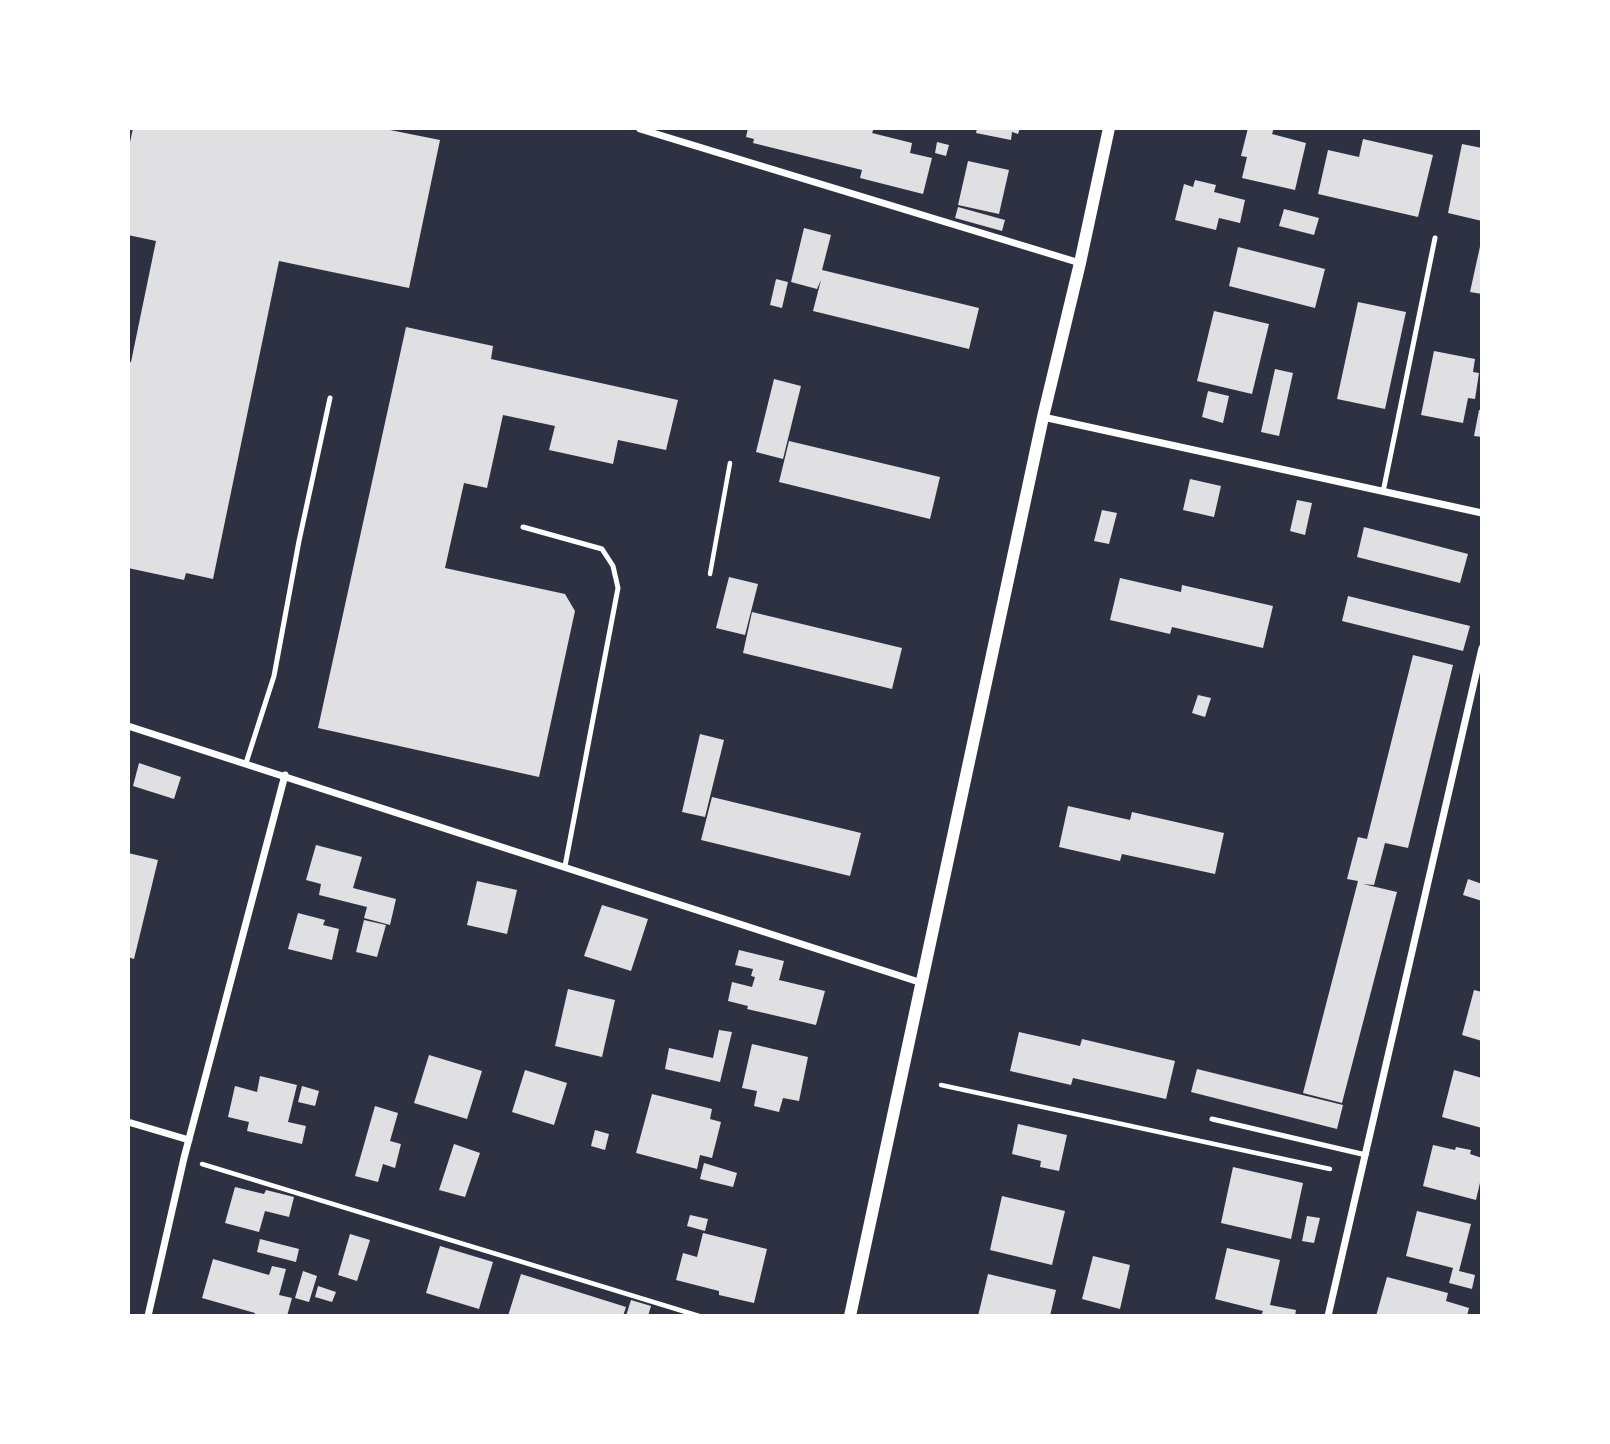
<!DOCTYPE html>
<style>
body{margin:0}
#map{position:relative;width:1610px;height:1444px;overflow:hidden;background:#2d3142;font-family:"Varela Round",sans-serif}
canvas{display:block}
.frame{position:absolute;inset:0;border:130px solid #fff;pointer-events:none}
</style>
<div id="map">
<canvas width="1610" height="1444"></canvas>
<div class="frame"></div>
</div>
<script>
const g = document.querySelector('canvas').getContext('2d');
g.lineJoin = 'round';
function fill(path, color) { g.fillStyle = color; g.fill(path, 'evenodd'); }
const poly = rows => new Path2D(rows.map(r => 'M' + r).join(''));
function trace(path, color, width, dash) { g.strokeStyle = color; g.lineWidth = width; g.lineCap = dash ? 'butt' : 'round'; g.setLineDash(dash || []); g.stroke(path); }
const building = poly([
 [133,128,380,128,440,140,409,288,279,261,213,579,186,573,184,580,128,568,128,362,131,362,156,241,128,235,128,152],
 [748,128,874,128,872,133,912,143,910,153,932,158,923,194,860,178,862,170,753,143,754,139,746,137],
 [977,128,1020,128,1018,134,1012,132,1011,140,976,133],
 [1248,128,1274,128,1272,134,1306,143,1295,190,1242,178,1247,157,1241,156],
 [1363,139,1433,155,1418,217,1318,194,1328,150,1359,157],
 [937,142,949,145,946,156,935,153],
 [1462,144,1482,148,1482,221,1448,213],
 [968,161,1009,170,999,214,958,205],
 [1195,180,1216,185,1214,192,1245,200,1240,223,1219,218,1216,230,1175,220,1184,184,1193,187],
 [958,207,1005,220,1002,231,955,218],
 [1284,209,1319,218,1314,235,1279,226],
 [804,228,831,235,822,270,979,308,969,349,813,311,821,280,817,289,791,282],
 [1481,242,1482,242,1482,294,1470,292],
 [1238,247,1325,269,1315,308,1229,286],
 [776,279,788,282,782,308,770,305],
 [1358,302,1406,312,1385,409,1337,399],
 [1214,311,1269,324,1252,394,1197,381],
 [406,327,493,346,491,359,678,400,666,450,618,440,613,464,549,450,555,426,503,415,487,488,464,483,445,568,565,594,575,611,539,777,318,728],
 [1434,351,1475,359,1473,372,1479,373,1475,399,1468,398,1463,423,1421,415],
 [1275,369,1293,373,1279,436,1261,432],
 [774,379,801,386,783,459,756,452],
 [1208,391,1229,396,1223,423,1202,417],
 [1479,410,1482,410,1482,437,1474,436],
 [789,441,940,477,930,519,779,482],
 [1190,479,1221,486,1214,517,1183,510],
 [1297,500,1312,503,1305,535,1290,531],
 [1102,510,1117,513,1109,544,1094,541],
 [1364,527,1468,554,1460,583,1357,557],
 [729,577,758,584,745,635,716,628],
 [1120,578,1181,592,1182,585,1273,606,1263,648,1172,627,1170,634,1110,620],
 [1348,596,1470,626,1463,651,1342,621],
 [752,612,902,648,892,689,743,653],
 [1413,655,1453,665,1408,848,1385,843,1374,885,1363,884,1397,892,1342,1103,1303,1093,1358,881,1347,879,1358,837,1367,839],
 [1198,695,1211,698,1205,717,1192,713],
 [700,734,724,740,705,817,682,812],
 [139,763,181,777,174,799,133,786],
 [712,797,861,833,850,876,701,840],
 [1068,806,1130,820,1132,812,1224,833,1215,874,1122,854,1120,861,1059,847],
 [316,845,362,857,353,888,396,899,390,925,364,918,367,907,319,895,321,884,306,880],
 [128,853,158,860,134,959,128,957],
 [1468,879,1482,884,1482,901,1463,895],
 [477,881,517,890,507,934,467,925],
 [602,905,648,919,631,971,584,956],
 [298,913,325,920,323,925,339,929,332,960,288,949],
 [364,920,386,925,377,957,356,952],
 [739,950,784,961,779,980,825,991,816,1025,747,1009,748,1006,728,1001,732,982,752,987,755,977,751,976,753,969,735,965],
 [568,989,615,1000,602,1057,555,1046],
 [1474,990,1482,992,1482,1041,1462,1035],
 [719,1030,732,1032,720,1082,665,1069,669,1048,713,1058],
 [1019,1032,1080,1046,1082,1039,1175,1061,1166,1099,1073,1078,1071,1085,1010,1071],
 [752,1044,808,1057,799,1101,783,1098,779,1112,754,1106,757,1091,742,1088],
 [429,1055,482,1071,467,1119,414,1103],
 [1197,1069,1343,1105,1337,1129,1191,1092],
 [525,1070,567,1083,554,1125,512,1112],
 [1454,1070,1482,1078,1482,1128,1442,1117],
 [260,1076,297,1085,288,1122,306,1126,302,1144,247,1131,249,1122,228,1117,235,1086,257,1092],
 [302,1086,319,1091,315,1106,298,1102],
 [652,1094,712,1109,710,1119,721,1122,712,1158,700,1155,697,1169,636,1153],
 [375,1106,398,1113,390,1141,401,1144,395,1168,383,1164,378,1182,355,1176],
 [1018,1124,1067,1135,1059,1171,1040,1167,1041,1161,1012,1154],
 [595,1130,609,1134,605,1150,591,1146],
 [454,1144,480,1153,465,1197,439,1190],
 [1433,1145,1455,1150,1456,1147,1471,1150,1470,1154,1482,1158,1482,1174,1476,1200,1423,1186],
 [704,1163,737,1173,733,1187,700,1179],
 [1233,1167,1303,1183,1291,1239,1221,1223],
 [235,1187,264,1194,266,1190,294,1197,289,1217,265,1211,259,1232,225,1223],
 [1002,1196,1065,1211,1052,1265,990,1250],
 [1417,1211,1471,1224,1459,1271,1475,1275,1472,1289,1449,1283,1453,1268,1406,1256],
 [690,1215,708,1219,705,1231,687,1226],
 [1307,1216,1320,1218,1314,1243,1302,1241],
 [703,1233,767,1249,754,1303,719,1295,719,1291,676,1280,683,1253,697,1257],
 [350,1234,370,1240,357,1281,338,1275],
 [260,1239,299,1249,296,1262,257,1252],
 [440,1246,493,1262,479,1309,426,1293],
 [1227,1248,1280,1260,1270,1305,1296,1310,1295,1316,1261,1316,1263,1311,1215,1299],
 [1093,1256,1130,1265,1120,1309,1082,1299],
 [213,1259,269,1275,272,1266,286,1269,279,1295,292,1298,287,1316,254,1316,255,1313,202,1298],
 [303,1271,317,1276,309,1302,295,1298],
 [521,1274,626,1307,623,1316,508,1316],
 [988,1274,1056,1290,1050,1316,978,1316],
 [1387,1277,1448,1293,1446,1301,1469,1308,1467,1316,1376,1316],
 [318,1286,336,1292,332,1302,315,1297],
 [631,1300,651,1306,648,1316,626,1316]
]);
const path = poly([
 [710,574,730,463],
 [941,1085,1330,1169],
 [202,1164,699,1316]
]);
const service = poly([
 [1383,492,1435,238],
 [523,527,602,549,613,566,618,588,565,866],
 [246,763,274,676,299,541,330,398],
 [1212,1119,1366,1155]
]);
const minor = poly([
 [640,129,1080,263],
 [1043,417,1482,513],
 [128,726,922,983],
 [128,1122,189,1140],
 [148,1316,184,1158,285,775],
 [1328,1316,1482,648]
]);
const tertiary = poly([
 [850,1316,1043,417,1080,263,1109,128]
]);
fill(building, '#e0e0e3');
trace(path, '#fff', 4.5);
trace(service, '#fff', 5);
trace(minor, '#fff', 7);
trace(tertiary, '#fff', 12);
</script>
